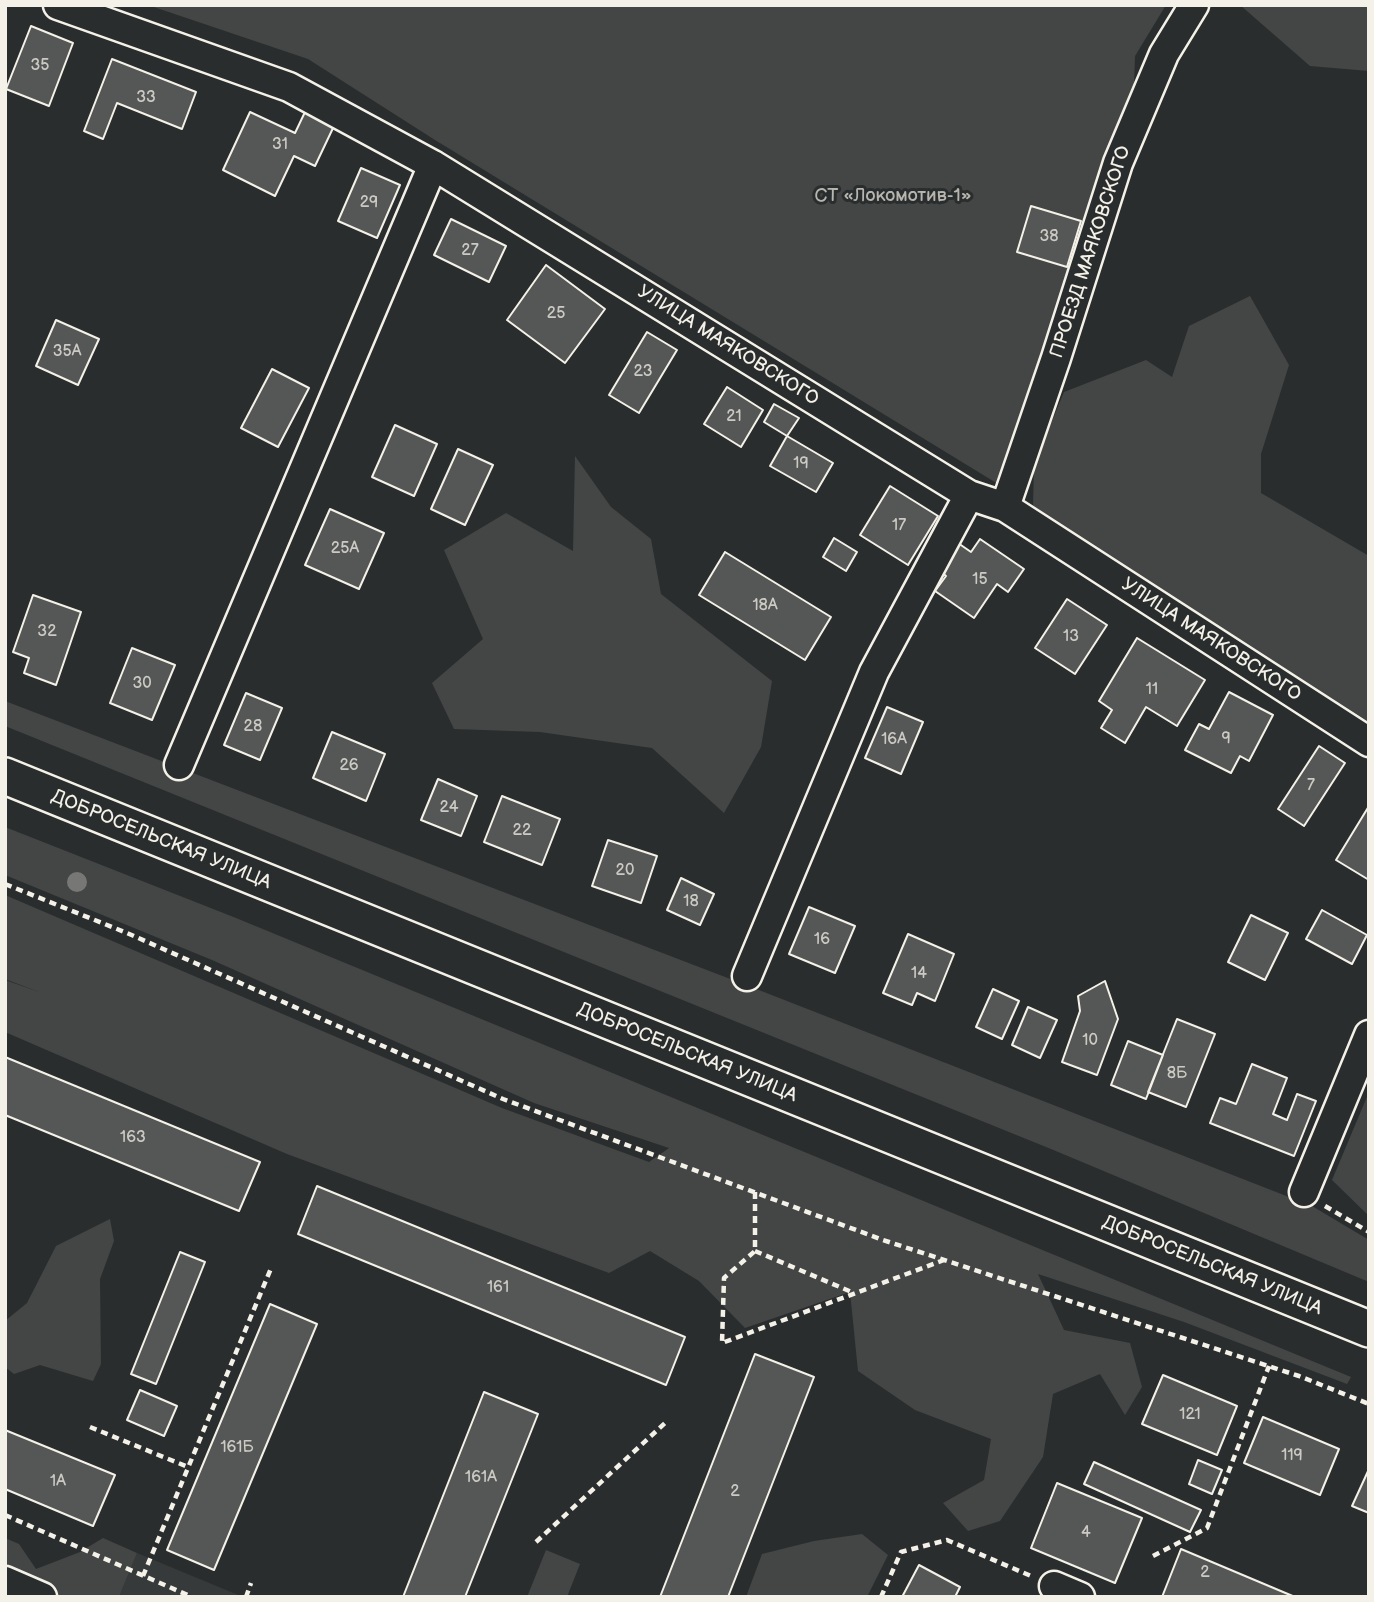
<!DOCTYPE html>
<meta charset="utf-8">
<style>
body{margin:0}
#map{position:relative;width:1374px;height:1602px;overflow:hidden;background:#2a2d2e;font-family:"Balsamiq Sans",sans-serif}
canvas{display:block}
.frame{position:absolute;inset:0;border:7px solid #f4f1e8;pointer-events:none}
</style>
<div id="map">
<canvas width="1374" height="1602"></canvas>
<div class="frame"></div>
</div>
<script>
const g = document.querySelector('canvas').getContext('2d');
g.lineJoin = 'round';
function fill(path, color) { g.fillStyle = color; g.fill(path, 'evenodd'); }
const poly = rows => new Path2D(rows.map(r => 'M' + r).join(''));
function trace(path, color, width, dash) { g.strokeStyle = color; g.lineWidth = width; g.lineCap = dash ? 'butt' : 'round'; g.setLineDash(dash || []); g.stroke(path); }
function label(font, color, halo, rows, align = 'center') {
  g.font = font + ' "Balsamiq Sans",sans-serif'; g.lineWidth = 6; g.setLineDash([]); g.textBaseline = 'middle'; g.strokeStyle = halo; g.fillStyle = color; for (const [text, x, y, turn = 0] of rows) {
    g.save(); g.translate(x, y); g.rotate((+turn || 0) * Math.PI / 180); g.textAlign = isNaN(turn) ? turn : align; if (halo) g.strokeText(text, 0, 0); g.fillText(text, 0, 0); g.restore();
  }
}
const built = poly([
 [137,1553,243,1597,119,1597]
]);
const green = poly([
 [148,5,1166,5,1135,56,1134,84,998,484,435,140,308,59],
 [1240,5,1369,5,1369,71,1310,66],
 [1250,296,1289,365,1261,454,1261,493,1369,556,1369,722,1033,507,1034,464,1064,392,1146,360,1172,377,1189,326],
 [575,456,611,507,651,539,661,594,772,681,761,747,724,813,652,748,540,732,454,729,432,683,483,639,444,550,506,513,573,551],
 [5,701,746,985,1312,1206,1369,1240,1369,1282,1051,1149,5,726],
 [5,827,236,918,1351,1377,1347,1384,1184,1322,1038,1274,1064,1330,1130,1343,1142,1387,1125,1415,1100,1374,1053,1394,1043,1457,1000,1521,968,1531,943,1503,984,1480,991,1439,915,1410,858,1371,850,1292,745,1328,699,1281,650,1251,609,1273,287,1154,5,1032,5,980,42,993,5,979,5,895,502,1108,649,1162,669,1148,534,1103,212,960,5,875],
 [1369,1092,1369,1216,1332,1180],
 [110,1219,114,1241,100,1279,101,1364,93,1381,40,1365,14,1374,5,1367,5,1321,27,1303,56,1246],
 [862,1534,888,1555,867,1597,746,1597,762,1554,814,1541],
 [5,1538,19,1544,36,1569,80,1552,103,1538,137,1553,119,1597,5,1597],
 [546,1550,580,1564,567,1597,527,1597]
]);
const building = poly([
 [31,26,73,43,49,106,6,89,31,26],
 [112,59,196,92,182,129,117,103,103,139,84,131,112,59],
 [250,112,295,133,305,112,334,126,315,166,294,156,275,196,223,170,250,112],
 [361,168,400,185,377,238,338,221,361,168],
 [1031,206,1081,221,1067,267,1017,252,1031,206],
 [451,219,506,246,489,282,434,255,451,219],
 [546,265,605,309,565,363,507,320,546,265],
 [56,320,99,339,78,385,36,366,56,320],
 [647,332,677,350,639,413,609,395,647,332],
 [272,369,309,388,278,447,241,428,272,369],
 [727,387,763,410,741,447,704,424,727,387],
 [774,404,799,418,787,436,764,422,774,404],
 [395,425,437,444,414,496,372,477,395,425],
 [787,436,833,463,816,492,770,466,787,436],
 [458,449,493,465,465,525,431,509,458,449],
 [890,486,938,516,908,565,860,535,890,486],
 [330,509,384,533,359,589,305,565,330,509],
 [834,538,857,552,846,571,823,557,834,538],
 [980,539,1024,569,1008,592,997,584,974,618,935,591,946,576,939,570,958,543,971,552,980,539],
 [725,552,831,617,805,660,699,595,725,552],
 [33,595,81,612,56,685,24,673,29,658,13,652,33,595],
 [1067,599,1107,625,1075,674,1035,648,1067,599],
 [1137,638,1205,680,1177,726,1146,707,1125,743,1101,728,1112,710,1099,701,1137,638],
 [132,648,175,665,152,720,110,703,132,648],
 [1229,692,1273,715,1249,761,1240,756,1231,773,1185,750,1199,724,1209,729,1229,692],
 [246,693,282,708,260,760,224,745,246,693],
 [887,707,923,722,901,774,865,758,887,707],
 [332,732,385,754,366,801,313,778,332,732],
 [1319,746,1345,763,1304,826,1278,809,1319,746],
 [438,779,477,796,461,836,421,820,438,779],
 [502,796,560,819,542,865,484,842,502,796],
 [1369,806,1369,880,1336,860,1369,806],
 [608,840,657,856,641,903,592,886,608,840],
 [681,878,714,894,700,925,667,910,681,878],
 [809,907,855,926,835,973,789,954,809,907],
 [1322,910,1367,935,1352,964,1306,939,1322,910],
 [1251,915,1288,933,1265,980,1228,962,1251,915],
 [908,934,954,954,935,1001,917,993,912,1005,883,993,908,934],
 [1105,981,1118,1019,1097,1075,1062,1062,1080,1011,1078,996,1105,981],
 [993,989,1019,1001,1002,1039,976,1027,993,989],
 [1028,1007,1057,1020,1040,1058,1012,1045,1028,1007],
 [1177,1019,1215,1034,1186,1107,1148,1092,1177,1019],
 [1128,1041,1163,1055,1146,1099,1111,1085,1128,1041],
 [5,1057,260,1162,239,1211,5,1115,5,1057],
 [1252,1064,1287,1078,1273,1114,1287,1120,1297,1094,1316,1101,1294,1156,1210,1123,1220,1098,1236,1104,1252,1064],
 [317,1186,685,1337,666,1385,298,1234,317,1186],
 [180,1252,205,1262,156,1384,131,1374,180,1252],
 [270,1304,317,1324,214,1570,167,1550,270,1304],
 [755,1354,814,1377,728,1597,660,1597,755,1354],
 [1163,1375,1237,1406,1217,1455,1142,1424,1163,1375],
 [140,1390,177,1406,164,1436,127,1420,140,1390],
 [484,1392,538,1414,465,1597,403,1597,484,1392],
 [1263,1417,1339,1449,1320,1495,1244,1463,1263,1417],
 [5,1430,115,1475,93,1526,5,1489,5,1430],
 [1198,1460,1222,1470,1212,1494,1189,1484,1198,1460],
 [1094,1462,1201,1510,1190,1532,1084,1484,1094,1462],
 [1369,1469,1369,1513,1352,1506,1369,1469],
 [1057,1483,1142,1518,1115,1583,1031,1548,1057,1483],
 [1181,1549,1295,1597,1162,1597,1181,1549],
 [919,1565,960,1587,955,1597,902,1597,919,1565]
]);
const path = poly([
 [5,884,127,933,503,1099,883,1240,1299,1376,1369,1404],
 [755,1192,755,1251,724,1278,722,1343,944,1260],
 [1325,1206,1369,1232],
 [755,1251,854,1293],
 [90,1427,188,1467],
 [5,1515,192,1597],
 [536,1542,665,1423],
 [1153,1556,1207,1528,1269,1366],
 [143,1576,272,1266],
 [246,1597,251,1583],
 [881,1597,901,1552,947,1540,1031,1576]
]);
const minor = poly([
 [58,5,289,87,433,165,969,495,1005,507,1369,742],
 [1005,507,1056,358,1118,163,1164,54,1194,5],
 [179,765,433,165],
 [747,976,874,672,969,495],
 [1304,1192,1369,1035],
 [5,1581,42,1597],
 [1054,1586,1080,1597]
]);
const major = poly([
 [5,776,1369,1329]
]);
const trees = [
 [77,882]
];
const numberNames = [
 ["35",40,66],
 ["33",146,98],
 ["31",280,145],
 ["29",369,203],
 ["38",1049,237],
 ["27",470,251],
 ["25",556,314],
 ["35А",67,352],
 ["23",643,372],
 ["21",734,417],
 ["19",801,464],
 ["17",899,526],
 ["25А",345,549],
 ["15",980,580],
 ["18А",765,606],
 ["32",47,632],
 ["13",1071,637],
 ["30",142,684],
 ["11",1152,690],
 ["28",253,727],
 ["9",1226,739],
 ["16А",894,740],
 ["26",349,766],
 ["7",1311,786],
 ["24",449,808],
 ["22",522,831],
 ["20",625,871],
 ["18",691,902],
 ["16",822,940],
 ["14",919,974],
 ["10",1090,1041],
 ["8Б",1177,1074],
 ["163",133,1138],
 ["161",498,1288],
 ["121",1190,1415],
 ["161Б",237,1448],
 ["119",1292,1456],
 ["161А",481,1478],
 ["1А",58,1482],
 ["2",735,1492],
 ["4",1086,1533],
 ["2",1205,1573]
];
const parkNames = [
 ["СТ «Локомотив-1»",893,196]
];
const streetNames = [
 ["ПРОЕЗД МАЯКОВСКОГО",1091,252,-72],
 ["УЛИЦА МАЯКОВСКОГО",728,346,32],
 ["УЛИЦА МАЯКОВСКОГО",1211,640,33],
 ["ДОБРОСЕЛЬСКАЯ УЛИЦА",161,840,22],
 ["ДОБРОСЕЛЬСКАЯ УЛИЦА",687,1053,22],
 ["ДОБРОСЕЛЬСКАЯ УЛИЦА",1212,1266,22]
];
fill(built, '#373a3a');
fill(green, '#444645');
fill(building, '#555756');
trace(building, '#f4f1e8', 2);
trace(minor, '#f4f1e8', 33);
trace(major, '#f4f1e8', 40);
trace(path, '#f4f1e8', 4.5, [7, 5]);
trace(minor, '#2a2d2e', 28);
trace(major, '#2a2d2e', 35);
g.fillStyle = '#777875';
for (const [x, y] of trees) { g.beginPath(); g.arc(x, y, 10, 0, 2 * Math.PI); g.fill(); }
label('16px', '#cccac4', null, numberNames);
label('19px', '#b6b5af', '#2a2d2e', parkNames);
label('19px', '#f4f1e8', '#2a2d2e', streetNames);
</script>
